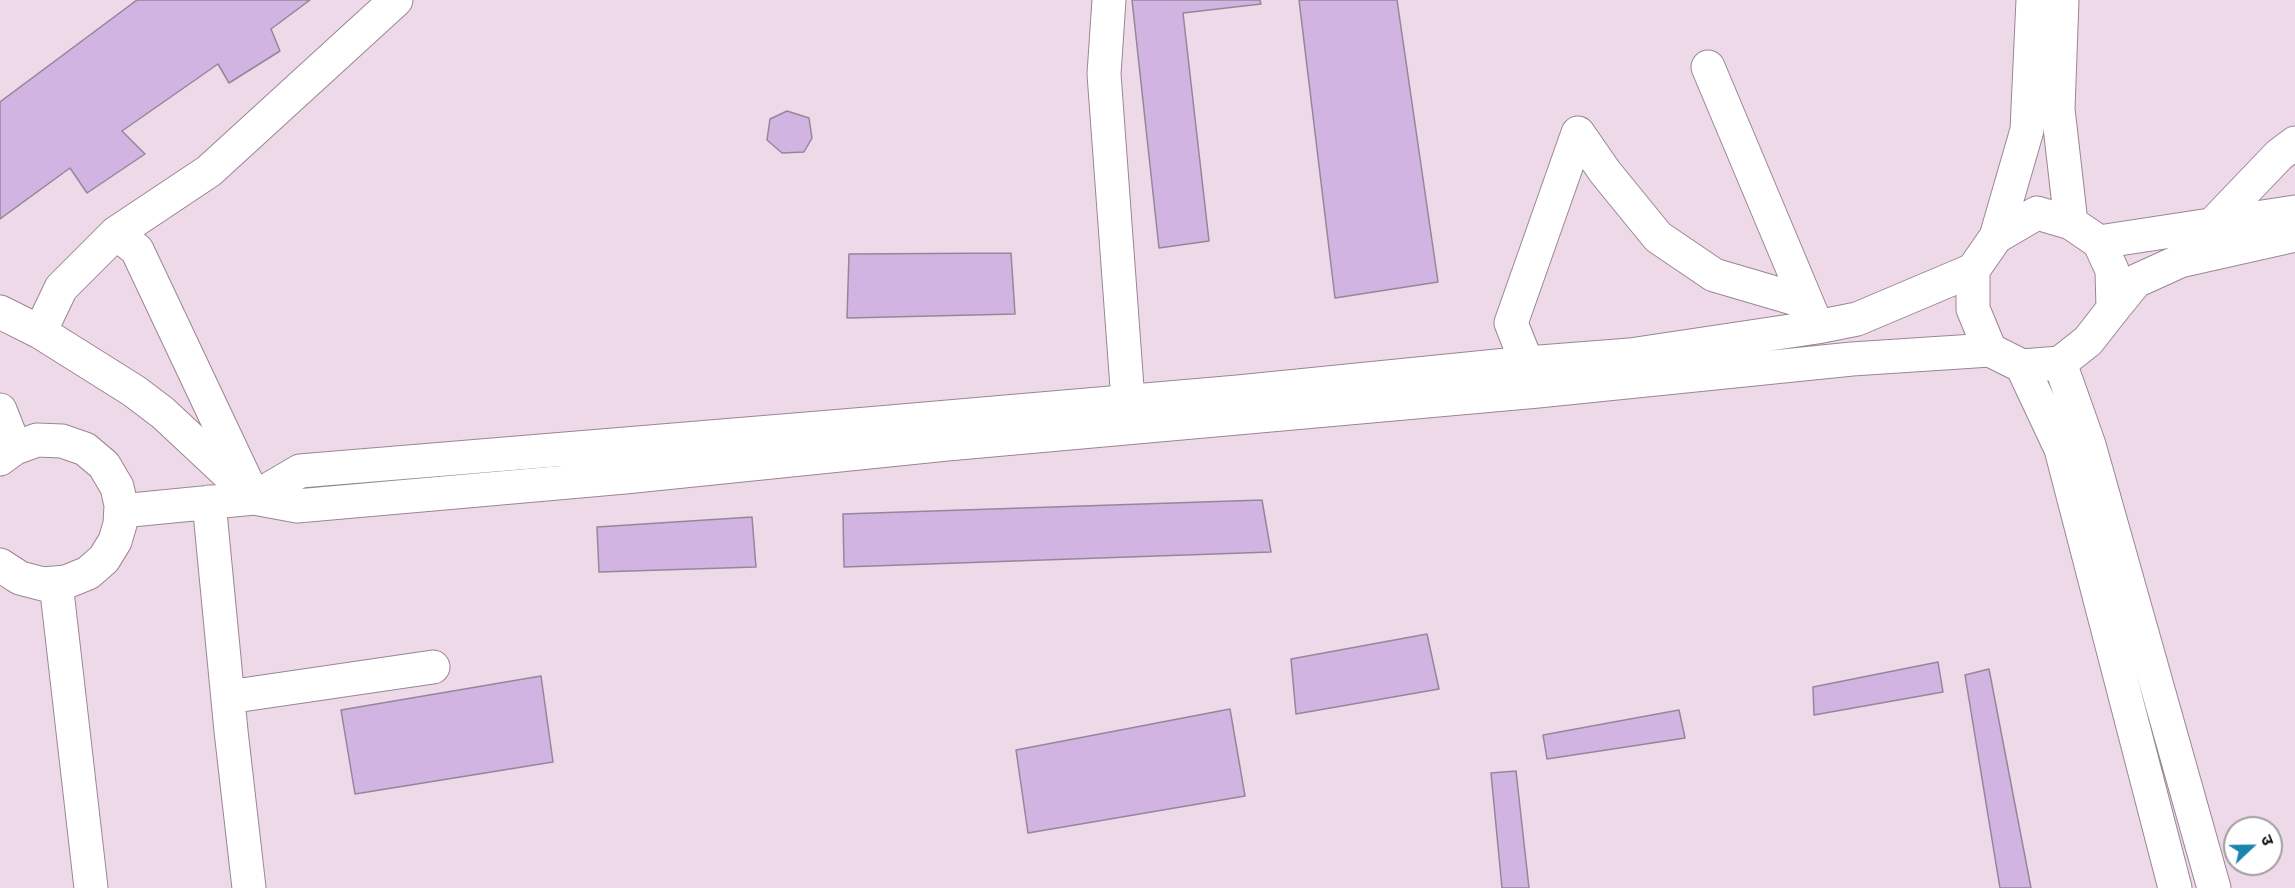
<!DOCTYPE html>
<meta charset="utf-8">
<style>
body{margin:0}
#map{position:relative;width:2295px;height:888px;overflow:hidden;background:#eed9e9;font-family:"Noto Serif","Noto Sans Devanagari",serif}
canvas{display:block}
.north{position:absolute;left:2223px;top:816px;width:60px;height:60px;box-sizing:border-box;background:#fff;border:2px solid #a09da0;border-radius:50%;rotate:68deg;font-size:16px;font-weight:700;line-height:24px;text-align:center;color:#120b11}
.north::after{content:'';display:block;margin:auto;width:21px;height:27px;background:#1c85ae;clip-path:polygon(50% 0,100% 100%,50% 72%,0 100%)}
</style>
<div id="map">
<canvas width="2295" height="888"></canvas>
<div class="north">उ</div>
</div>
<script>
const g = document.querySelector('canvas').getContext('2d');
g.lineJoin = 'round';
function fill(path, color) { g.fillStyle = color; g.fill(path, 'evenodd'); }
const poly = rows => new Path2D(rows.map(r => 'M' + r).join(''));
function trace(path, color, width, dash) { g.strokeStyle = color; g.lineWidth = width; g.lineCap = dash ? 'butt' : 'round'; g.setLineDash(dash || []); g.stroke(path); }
const building = poly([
 [137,0,310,0,271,29,280,51,229,83,218,64,122,131,145,154,87,193,70,168,0,219,0,102,137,0],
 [1132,0,1260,0,1261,4,1183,13,1209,241,1159,248,1132,0],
 [1299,0,1397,0,1438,282,1335,298,1299,0],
 [787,111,809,118,812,138,804,152,782,153,767,140,770,119,787,111],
 [1011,253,1015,314,847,318,849,254,1011,253],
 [1262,500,1271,552,844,567,843,514,1262,500],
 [752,517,756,567,599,572,597,527,752,517],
 [1427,634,1439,689,1296,714,1291,659,1427,634],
 [1938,662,1943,692,1814,715,1813,687,1938,662],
 [1989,669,2031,888,2000,888,1965,675,1989,669],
 [541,676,553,762,355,794,341,710,541,676],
 [1230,709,1245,796,1028,833,1016,750,1230,709],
 [1679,710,1685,738,1547,759,1543,735,1679,710],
 [1516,771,1529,888,1502,888,1491,773,1516,771]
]);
const minor = poly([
 [1109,0,1104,74,1128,401],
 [1708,67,1813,317],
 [2211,226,2279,155,2295,143],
 [116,233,137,250,247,483],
 [2099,242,2295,212],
 [2113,309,2136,281,2180,261,2295,235],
 [0,312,40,332,134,391,163,413,254,498],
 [40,332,61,288,116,233,209,171,396,0],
 [1534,381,1511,323,1578,133,1605,172,1658,237,1714,275,1806,302],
 [0,410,15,448],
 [0,459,15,448,37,440,62,441,85,449,104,465,117,487,121,505,120,524,115,541,104,559,88,573,66,582,43,584,20,578,0,565],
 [254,498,300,471,867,424,1238,392,1527,363,1630,355,1817,327,1857,319,1973,270],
 [209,502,231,731,249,888],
 [121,511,254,498,297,506,625,477,947,444,1538,391,1852,359,1990,350],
 [56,583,91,888],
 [228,697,433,667]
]);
const tertiary = poly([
 [2062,0,2058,109,2071,223],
 [2037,213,2071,223,2099,242,2112,270,2113,309,2088,341,2060,363,2022,366,1990,350,1973,309,1973,270,1996,237,2037,213],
 [1996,237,2027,130,2033,0],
 [2060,363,2089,445,2214,888],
 [2022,366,2061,449,2175,888]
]);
fill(building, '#d1b4e1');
trace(building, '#94879a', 1.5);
trace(minor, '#998695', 35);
trace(tertiary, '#998695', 35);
trace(minor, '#fff', 33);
trace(tertiary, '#fff', 33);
</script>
